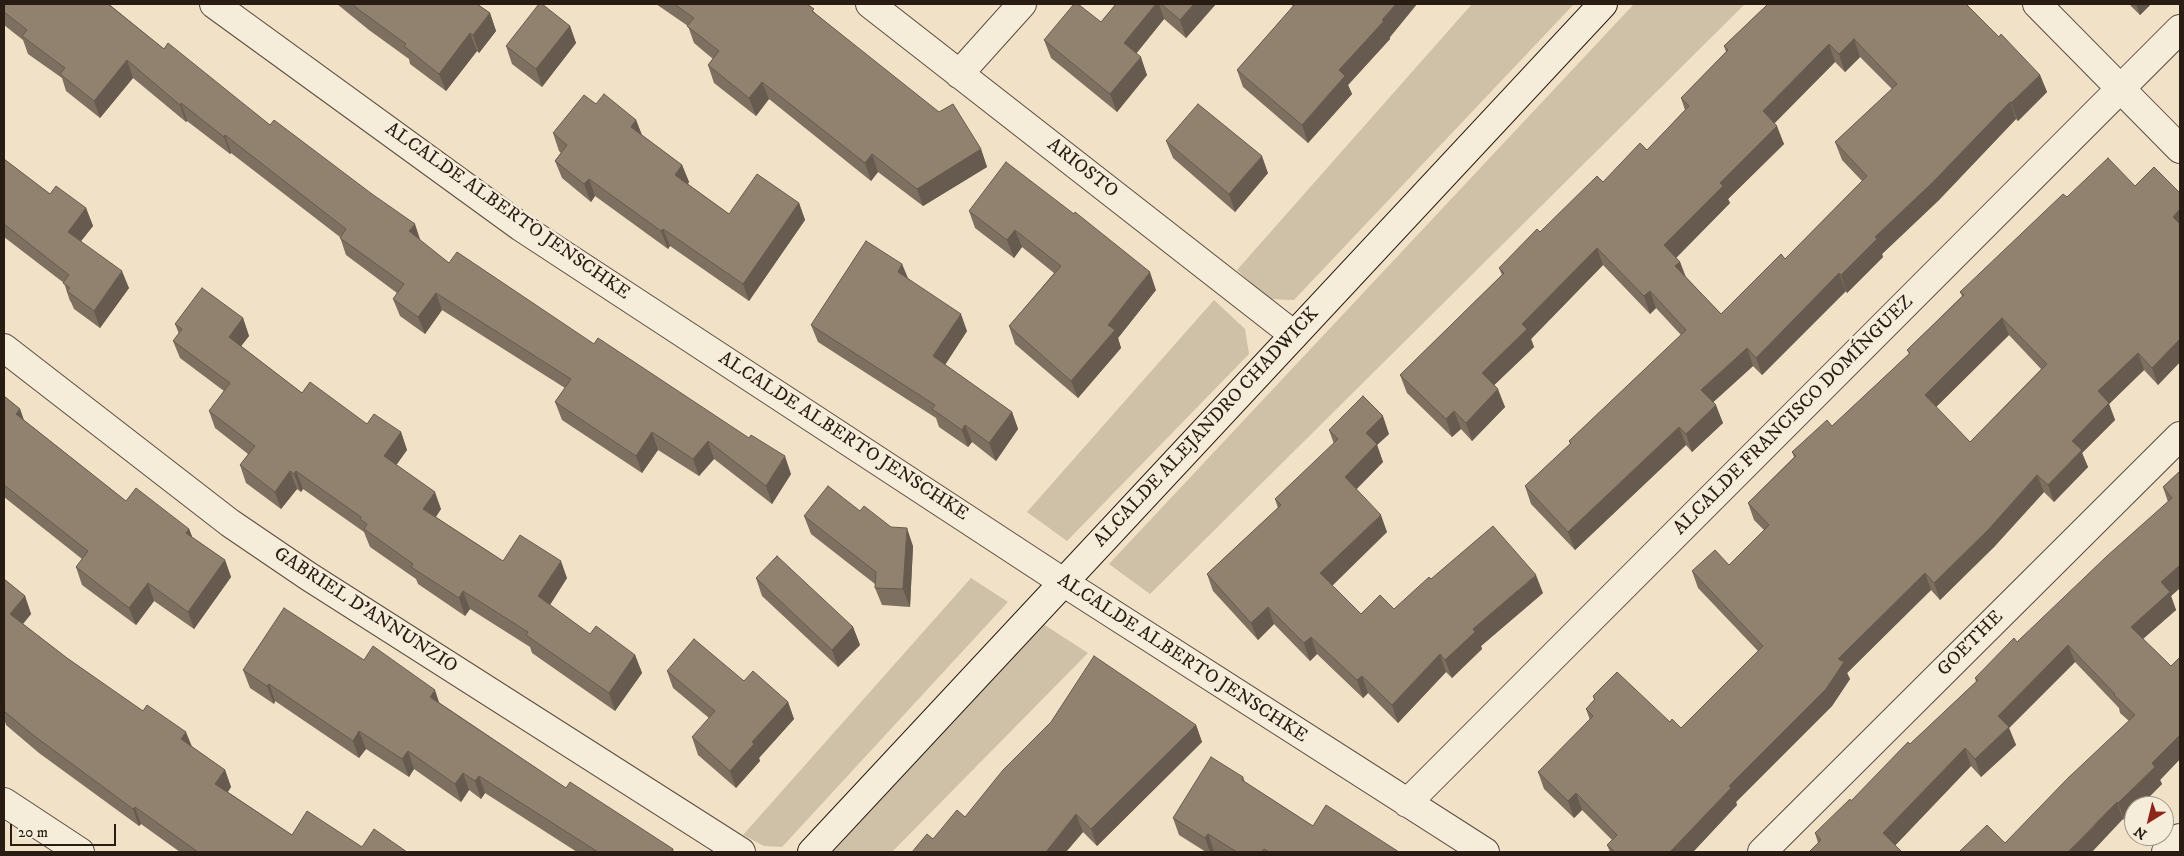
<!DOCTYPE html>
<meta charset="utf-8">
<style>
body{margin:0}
#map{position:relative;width:2184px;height:856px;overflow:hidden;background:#f1e1c6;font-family:"IM FELL DW Pica",serif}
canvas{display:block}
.frame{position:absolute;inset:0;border:5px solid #291c13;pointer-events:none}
.north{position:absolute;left:2124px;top:796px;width:50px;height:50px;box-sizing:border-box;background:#f6ecda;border:1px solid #a4998a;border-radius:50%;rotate:216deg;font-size:14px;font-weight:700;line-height:20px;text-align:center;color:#291c13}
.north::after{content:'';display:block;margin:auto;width:18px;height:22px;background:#8f2418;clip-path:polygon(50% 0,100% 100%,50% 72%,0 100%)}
.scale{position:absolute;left:10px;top:824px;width:106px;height:22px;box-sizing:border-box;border:2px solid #291c13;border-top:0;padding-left:6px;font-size:15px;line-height:18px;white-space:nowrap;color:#291c13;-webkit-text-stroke:4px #f6ecda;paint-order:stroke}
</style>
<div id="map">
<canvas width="2184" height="856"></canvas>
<div class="frame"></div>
<div class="north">N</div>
<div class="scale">20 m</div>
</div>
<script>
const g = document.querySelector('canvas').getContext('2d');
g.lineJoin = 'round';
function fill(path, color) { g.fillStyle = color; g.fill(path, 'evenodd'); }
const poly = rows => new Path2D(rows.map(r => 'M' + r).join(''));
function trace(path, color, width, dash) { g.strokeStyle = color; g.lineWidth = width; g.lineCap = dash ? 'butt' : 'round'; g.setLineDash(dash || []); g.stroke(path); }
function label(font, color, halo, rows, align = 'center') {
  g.font = font + ' "IM FELL DW Pica",serif'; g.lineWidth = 5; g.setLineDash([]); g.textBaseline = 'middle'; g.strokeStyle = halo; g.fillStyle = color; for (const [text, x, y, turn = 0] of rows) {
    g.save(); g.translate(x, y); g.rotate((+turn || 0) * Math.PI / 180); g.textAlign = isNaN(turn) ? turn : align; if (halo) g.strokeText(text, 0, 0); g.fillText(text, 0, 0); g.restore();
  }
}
const green = poly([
 [1472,4,1574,4,1294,300,1269,299,1237,270],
 [1634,4,1745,4,1150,594,1109,564],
 [1214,300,1245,329,1249,354,1067,541,1027,512],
 [971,578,1008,602,782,847,764,846,743,835],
 [1040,622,1088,653,892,852,833,852]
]);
const street = poly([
 [214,4,521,227,1063,582,1485,852],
 [870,4,1294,335],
 [2037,4,2180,149],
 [959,74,1022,4],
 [4,348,230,523,308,576,741,852],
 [4,802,80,852],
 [1407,803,2180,29],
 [1762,852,2180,436],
 [2166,852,2180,838]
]);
const secondary = poly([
 [812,852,1603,4]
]);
const wall = poly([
 [4,4,109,4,164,49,270,125,449,263,791,474,772,504,714,459,699,476,658,450,642,473,562,420,555,402,565,388,442,310,425,334,400,316,393,299,397,293,346,255,340,237,231,153,230,154,187,121,186,122,133,78,100,118,66,91,62,78,28,54,23,40,4,25],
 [337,4,477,4,490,13,496,31,479,53,477,51,446,91,410,64,409,59,369,30],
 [656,4,807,4,816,14,981,149,987,167,923,206,878,172,871,181,769,99,756,116,714,83,708,65,713,59,694,43,688,26],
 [1116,4,1216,4,1186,38,1164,19,1136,54,1147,75,1117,112,1051,58,1044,40,1101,22],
 [1292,4,1417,4,1390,37,1390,39,1348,85,1352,94,1308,143,1243,87,1237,70,1293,7],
 [1768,4,1999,37,2040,75,2047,92,2018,121,2016,119,1939,200,1882,254,1883,257,1847,293,1846,291,1762,375,1753,366,1713,402,1723,423,1692,452,1686,445,1575,550,1531,504,1525,486,1570,444,1569,441,1681,335,1656,308,1650,314,1603,265,1531,339,1534,347,1494,385,1505,407,1472,441,1461,429,1452,437,1407,393,1400,375,1502,275,1499,268,1540,232,1603,182,1647,150,1685,110,1681,98,1726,52,1724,46],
 [1860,57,1892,89,1835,142,1842,160,1862,181,1785,259,1721,314,1686,277,1680,262,1676,258,1730,203,1728,199,1784,144,1774,123,1835,62,1845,72],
 [2129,4,2151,4,2140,15],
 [570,26,576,43,542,87,512,64,506,46],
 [596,104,636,120,642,135,682,165,689,182,688,184,729,214,799,203,805,220,749,301,670,246,668,249,595,196,591,202,562,178,555,161,561,153,559,151,553,133],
 [1166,141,1268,173,1235,212,1173,158],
 [4,159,50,194,86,208,93,226,81,241,129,288,100,328,74,309,71,302,70,301,64,283,4,237],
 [2135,186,2180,193,2180,362,2158,385,2144,370,2109,404,2115,420,2082,453,2088,467,2054,502,2044,492,1994,547,1940,600,1931,590,1847,673,1850,679,1832,706,1736,802,1737,805,1693,852,1610,852,1607,845,1612,840,1582,810,1574,818,1544,789,1538,772,1590,720,1586,709,1594,700,1593,696,1670,722,1681,728,1758,651,1698,588,1692,571,1729,565,1764,530,1754,520,1748,503,1794,457,1792,452,1832,426,1909,354,1907,350,1962,296,1960,292,2067,197],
 [2009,335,2041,369,1970,442,1936,407],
 [969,211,1156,290,1118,338,1121,348,1078,398,1015,344,1009,326,1054,273,1022,247,1014,258,975,228],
 [902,264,908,278,967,331,945,365,1012,412,1018,429,996,461,972,442,968,447,939,427,936,418,818,342,811,325],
 [243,318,249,336,241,346,302,393,367,424,401,432,407,450,396,465,441,509,436,517,503,561,567,578,550,605,590,634,635,655,642,673,615,711,532,653,530,647,470,609,465,616,418,584,416,579,370,547,364,532,303,489,301,492,297,489,281,509,246,483,240,465,248,454,215,428,209,411,224,391,180,358,173,341,179,334,175,324],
 [4,396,20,409,24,420,126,501,189,529,192,537,225,560,231,577,194,629,154,601,136,625,82,585,76,567,82,559,4,497],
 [1329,430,1389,434,1377,445,1383,462,1356,489,1387,532,1332,585,1361,614,1394,609,1431,579,1543,593,1481,646,1482,649,1452,678,1446,672,1398,723,1368,693,1363,698,1317,654,1310,661,1274,624,1258,640,1213,591,1207,574,1278,508,1275,499,1334,444],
 [2180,471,2180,588,2171,596,2176,610,2143,639,2171,666,2180,657,2180,759,2160,780,2162,784,2125,821,2123,819,2005,843,2129,721,2120,713,2119,708,2075,662,2009,728,2016,745,1981,777,1971,766,1895,845,1818,843,1815,833,1851,801,1910,744,1976,682,1975,678,2017,642,2168,502,2163,487],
 [860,511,913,546,910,607,882,605,875,588,875,584,811,534,804,516],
 [756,578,853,627,860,645,838,667,762,596],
 [4,579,25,596,31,614,23,624,67,658,225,770,231,787,228,792,292,835,362,847,407,852,180,852,141,824,139,826,39,753,6,725,4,718],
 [364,660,440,703,566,788,673,849,674,852,577,852,485,793,481,799,469,790,461,802,414,769,409,777,366,749,359,758,275,701,274,704,250,688,243,670],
 [667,671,744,681,788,702,794,719,759,758,760,761,736,788,698,755,692,737,709,718,673,688],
 [1196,725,1202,742,1097,846,1083,832,1066,852,912,852,965,817],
 [1243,777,1245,782,1313,826,1399,852,1215,852,1214,851,1214,852,1206,852,1179,835,1173,818]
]);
const shadedWall = poly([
 [1156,4,1159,4,1164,19,1130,61,1124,43],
 [1194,4,1216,4,1186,38,1180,20],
 [1396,4,1417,4,1390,37,1390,39,1348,85,1352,94,1308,143,1302,125,1339,70],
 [2136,4,2151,4,2140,15],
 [490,13,496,31,479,53,473,35],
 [570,26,576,43,542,87,536,69],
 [470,33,477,51,446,91,439,74],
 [1854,39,1860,57,1845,72,1839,54],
 [1829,44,1835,62,1769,129,1763,111],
 [1141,57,1147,75,1117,112,1110,94],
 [127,60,133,78,100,118,94,101],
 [2040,75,2047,92,2018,121,2011,103],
 [762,82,769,99,756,116,749,98],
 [2010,102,2016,119,1939,200,1882,254,1883,257,1847,293,1841,275,1875,237],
 [181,103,187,121,186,122,180,105],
 [636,120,643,138,631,127],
 [1777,126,1784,144,1728,199,1730,203,1671,263,1664,245,1720,183],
 [225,135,231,153,230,154,224,137],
 [981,149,987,167,923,206,917,189],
 [872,154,878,172,871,181,865,163],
 [1262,156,1268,173,1235,212,1229,194],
 [682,165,689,182,682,193,675,175],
 [589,179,595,196,591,202,584,184],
 [799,203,805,220,749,301,743,284],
 [86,208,93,226,74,250,68,232],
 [2180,209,2180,232,2173,217],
 [415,224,421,242,409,231],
 [663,229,670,246,668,249,661,231],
 [1015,230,1022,247,1014,258,1007,240],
 [1597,248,1603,265,1531,339,1534,347,1488,391,1482,373,1522,324],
 [1680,262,1686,279,1675,266],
 [902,264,909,282,898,272],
 [122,271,129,288,100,328,94,311],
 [1150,272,1156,290,1118,338,1121,348,1078,398,1071,381,1108,325],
 [1839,273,1846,291,1762,375,1756,358],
 [1650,291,1656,308,1650,314,1644,296],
 [436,293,442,310,425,334,418,317],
 [961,314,967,331,939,374,933,356],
 [243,318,249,336,235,354,229,337],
 [2002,318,2009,335,1931,412,1925,395],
 [2180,339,2180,362,2158,385,2152,368],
 [1747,348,1753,366,1708,407,1701,390],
 [2138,353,2144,370,2109,404,2115,420,2082,453,2088,467,2054,502,2048,485,2098,391],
 [1498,389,1505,407,1472,441,1466,423],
 [1716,405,1723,423,1692,452,1686,434],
 [20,409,26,427,16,414],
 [1454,411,1461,429,1452,437,1446,419],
 [1012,412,1018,429,996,461,989,443],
 [1383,416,1389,434,1377,445,1383,462,1351,495,1345,477,1366,433],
 [965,425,972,442,968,447,962,430],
 [1679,427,1686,445,1575,550,1568,532],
 [401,432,407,450,390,474,384,456],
 [652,432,658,450,642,473,636,456],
 [708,441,714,459,699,476,693,459],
 [785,456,791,474,772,504,766,486],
 [290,471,297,489,281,509,275,492],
 [296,471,303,489,301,492,294,474],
 [2037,475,2044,492,1994,547,1940,600,1934,583],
 [435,492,441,509,429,526,423,509],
 [1381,515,1387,532,1327,591,1320,573],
 [907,528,913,546,910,607,903,589],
 [189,529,196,546,186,533],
 [225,560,231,577,194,629,188,612],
 [561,561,567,578,544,614,538,596],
 [2180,565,2180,588,2171,596,2176,610,2137,644,2131,627,2161,582],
 [1925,573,1931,590,1847,673,1850,679,1832,706,1736,802,1737,805,1693,852,1670,852,1729,786,1838,659],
 [1536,575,1543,593,1481,646,1482,649,1452,678,1445,660,1473,629],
 [148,583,154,601,136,625,129,608],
 [463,591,470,609,465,616,459,598],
 [25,596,31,614,16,632,10,614],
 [1268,607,1274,624,1258,640,1251,623],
 [853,627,860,645,838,667,832,650],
 [1311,637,1317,654,1310,661,1304,643],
 [2068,645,2075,662,2009,728,2016,745,1981,777,1975,759,1998,716],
 [1440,654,1446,672,1398,723,1392,705],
 [635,655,642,673,615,711,609,693],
 [1362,676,1368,693,1363,698,1357,680],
 [269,684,275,701,274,704,267,686],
 [435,690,441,708,430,697],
 [788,702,794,719,759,758,760,761,736,788,730,771,752,742],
 [1196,725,1202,742,1097,846,1091,829],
 [359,731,366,749,359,758,353,741],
 [186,732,193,749,181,739],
 [2180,735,2180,759,2160,780,2162,784,2140,806,2134,806,2134,812,2125,821,2118,803,2152,763],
 [1965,748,1971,766,1890,851,1883,833],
 [408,751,414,769,409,777,402,759],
 [225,770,231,787,221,801,215,784],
 [463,773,469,790,461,802,455,784],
 [479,776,485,793,481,799,475,781],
 [1576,793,1582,810,1574,818,1568,801],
 [2117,802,2123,819,2092,852,2068,852],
 [135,807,141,824,139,826,133,809],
 [1076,814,1083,832,1066,852,1046,852],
 [1208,834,1214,851,1214,852,1210,852,1205,838]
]);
const building = poly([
 [4,4,108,4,164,49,168,43,270,125,274,120,372,194,415,224,409,231,449,263,457,252,594,344,598,338,749,438,751,435,785,456,766,486,708,441,693,459,652,432,636,456,555,402,571,379,436,293,418,317,393,299,404,284,340,238,346,229,225,135,224,137,181,103,180,105,127,60,94,101,60,74,65,68,22,36,27,30,4,12,4,4],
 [352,4,477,4,490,13,473,35,470,33,439,74,404,46,406,44,362,12,352,4],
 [539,4,542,4,570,26,536,69,506,46,539,4],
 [674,4,807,4,814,9,812,11,939,112,953,104,981,149,917,189,872,154,865,163,762,82,749,98,708,65,719,51,687,26,694,18,674,4],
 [1074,4,1078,4,1101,22,1116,4,1156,4,1124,43,1141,57,1110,94,1044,40,1074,4],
 [1161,4,1194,4,1180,20,1161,4],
 [1295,4,1396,4,1382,20,1384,21,1339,70,1345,76,1302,125,1237,70,1295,4],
 [1768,4,1966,4,1999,37,2001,34,2040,75,2011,103,2010,102,1933,182,1875,237,1877,239,1841,275,1839,273,1756,358,1747,348,1701,390,1716,405,1686,434,1679,427,1568,532,1525,486,1571,443,1569,441,1686,330,1650,291,1644,296,1597,248,1522,324,1527,329,1482,373,1498,389,1466,423,1454,411,1446,419,1400,375,1504,273,1499,268,1537,229,1540,232,1597,176,1603,182,1640,143,1647,150,1689,106,1681,98,1728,50,1724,46,1768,4],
 [1854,39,1897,84,1835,142,1867,176,1785,259,1781,254,1721,314,1675,266,1680,262,1664,245,1723,186,1720,183,1777,126,1763,111,1829,44,1839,54,1854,39],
 [604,94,636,120,631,127,682,165,675,175,729,214,757,174,799,203,743,284,663,229,661,231,589,179,584,184,555,161,567,145,553,133,584,95,596,104,604,94],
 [1198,104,1262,156,1229,194,1166,141,1198,104],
 [2108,158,2135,186,2154,167,2180,193,2180,209,2173,217,2180,224,2180,339,2152,368,2138,353,2098,391,2109,403,2072,441,2082,450,2048,485,2037,475,1988,530,1934,583,1925,573,1838,659,1844,662,1826,689,1729,786,1731,788,1670,852,1615,852,1607,845,1617,835,1576,793,1568,801,1538,772,1593,716,1586,709,1595,699,1593,696,1617,672,1670,722,1672,719,1681,728,1763,646,1692,571,1715,550,1729,565,1769,525,1748,503,1796,456,1792,452,1827,420,1832,426,1910,353,1907,350,1964,295,1960,292,2063,194,2067,197,2108,158],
 [2002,318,2047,364,1970,442,1925,395,2002,318],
 [4,159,50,194,56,186,86,208,68,232,122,271,94,311,67,291,70,288,63,283,69,275,4,224,4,159],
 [1006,162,1074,214,1075,212,1150,272,1108,325,1115,330,1071,381,1009,326,1061,266,1015,230,1007,240,969,211,1006,162],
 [866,241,902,264,898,272,961,314,933,356,1012,412,989,443,965,425,962,430,932,409,935,405,811,325,866,241],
 [202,288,243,318,229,337,302,393,310,382,367,424,374,414,401,432,384,456,435,492,423,509,503,561,520,535,561,561,538,596,590,634,596,626,635,655,609,693,526,635,528,632,463,591,459,598,411,567,413,564,364,529,367,524,360,519,361,517,296,471,294,474,290,471,275,492,240,465,255,446,209,411,230,383,173,341,182,329,175,324,202,288],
 [4,396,20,409,16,414,126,501,136,488,189,529,186,533,225,560,188,612,148,583,129,608,76,567,88,551,4,485,4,396],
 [1363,396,1383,416,1366,433,1377,444,1345,477,1381,515,1320,573,1361,614,1380,595,1394,609,1429,577,1431,579,1493,526,1536,575,1473,629,1475,632,1445,660,1440,654,1392,705,1362,676,1357,680,1311,637,1304,643,1268,607,1251,623,1207,574,1281,505,1275,499,1338,439,1329,430,1363,396],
 [2180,471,2180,565,2161,582,2170,592,2131,627,2171,666,2180,657,2180,735,2152,763,2155,767,2118,803,2117,802,2068,852,1959,852,1987,825,2005,843,2068,778,2135,715,2114,695,2115,694,2068,645,1998,716,2009,727,1975,759,1965,748,1883,833,1902,852,1809,852,1821,840,1815,833,1850,799,1851,801,1908,742,1910,744,1978,680,1975,678,2014,638,2017,642,2107,556,2172,498,2163,487,2180,471],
 [828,486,860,511,864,506,891,527,907,528,903,589,875,588,876,572,804,516,828,486],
 [777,556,853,627,832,650,756,578,777,556],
 [4,579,25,596,10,614,67,658,143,711,147,705,186,732,181,739,225,770,215,784,292,835,307,811,362,847,374,829,407,852,198,852,135,807,133,809,33,735,4,711,4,579],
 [284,608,364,660,373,646,435,690,430,697,566,788,570,782,673,849,671,852,598,852,479,776,475,781,463,773,455,784,408,751,402,759,359,731,353,741,269,684,267,686,243,670,284,608],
 [694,639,744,681,753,671,788,702,752,742,754,744,730,771,692,737,715,711,667,671,694,639],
 [1094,656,1196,725,1091,829,1076,814,1046,852,912,852,927,834,933,839,957,810,965,817,1003,770,1051,722,1094,656],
 [1211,757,1243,777,1242,780,1313,826,1326,805,1399,852,1269,852,1264,849,1261,852,1237,852,1208,834,1205,838,1173,818,1211,757]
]);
const streetNames = [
 ["ARIOSTO",1082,169,38],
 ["ALCALDE ALBERTO JENSCHKE",507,212,35],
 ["ALCALDE FRANCISCO DOMÍNGUEZ",1794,416,-45],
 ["ALCALDE ALEJANDRO CHADWICK",1207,428,-47],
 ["ALCALDE ALBERTO JENSCHKE",843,437,33],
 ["GABRIEL D'ANNUNZIO",365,611,33],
 ["GOETHE",1971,644,-45],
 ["ALCALDE ALBERTO JENSCHKE",1182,659,33]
];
fill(green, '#cfc0a8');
trace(street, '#5b4d40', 30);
trace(secondary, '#291c13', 30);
trace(street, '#f6ecda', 28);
trace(secondary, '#f6ecda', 28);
fill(wall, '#7d7060');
fill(shadedWall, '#665b4e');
fill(building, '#918270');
trace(building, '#665b4e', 1);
label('19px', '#291c13', '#f6ecda', streetNames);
</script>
